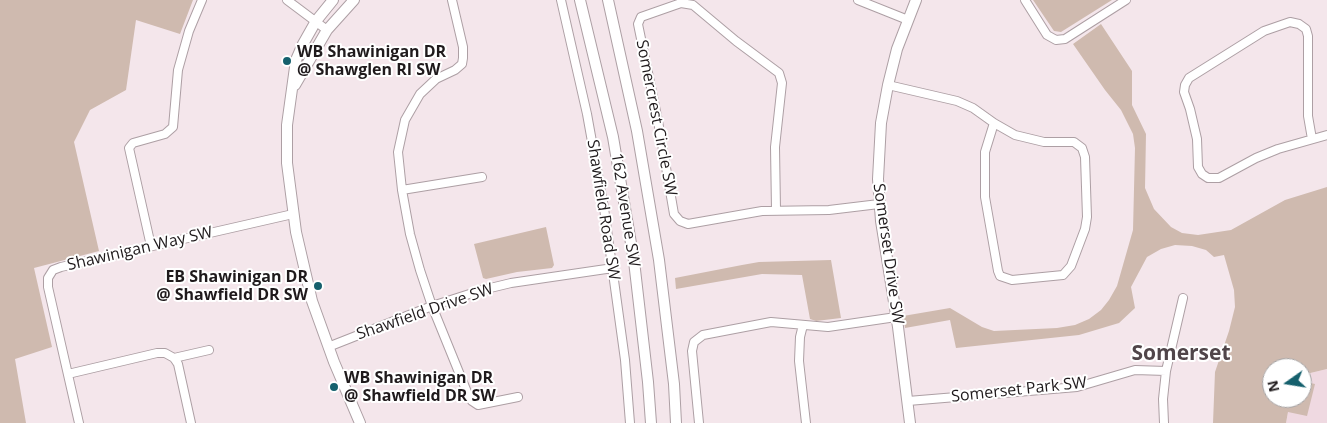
<!DOCTYPE html>
<style>
body{margin:0}
#map{position:relative;width:1327px;height:423px;overflow:hidden;background:#f4e6eb;font-family:"Open Sans",sans-serif}
canvas{display:block}
.north{position:absolute;left:1262px;top:358px;width:50px;height:50px;box-sizing:border-box;background:#fff;border:1px solid #a5a3a4;border-radius:50%;rotate:257deg;font-size:14px;font-weight:700;line-height:20px;text-align:center;color:#1f1a1c}
.north::after{content:'';display:block;margin:auto;width:18px;height:22px;background:#15606d;clip-path:polygon(50% 0,100% 100%,50% 72%,0 100%)}
</style>
<div id="map">
<canvas width="1327" height="423"></canvas>
<div class="north">N</div>
</div>
<script>
const g = document.querySelector('canvas').getContext('2d');
g.lineJoin = 'round';
function fill(path, color) { g.fillStyle = color; g.fill(path, 'evenodd'); }
const poly = rows => new Path2D(rows.map(r => 'M' + r).join(''));
function trace(path, color, width, dash) { g.strokeStyle = color; g.lineWidth = width; g.lineCap = dash ? 'butt' : 'round'; g.setLineDash(dash || []); g.stroke(path); }
function label(font, color, halo, rows, align = 'center') {
  g.font = font + ' "Open Sans",sans-serif'; g.lineWidth = 4; g.setLineDash([]); g.textBaseline = 'middle'; g.strokeStyle = halo; g.fillStyle = color; for (const [text, x, y, turn = 0] of rows) {
    g.save(); g.translate(x, y); g.rotate((+turn || 0) * Math.PI / 180); g.textAlign = isNaN(turn) ? turn : align; if (halo) g.strokeText(text, 0, 0); g.fillText(text, 0, 0); g.restore();
  }
}
const built = poly([
 [1327,369,1327,423,1286,423,1291,398,1302,398,1302,375]
]);
const green = poly([
 [0,0,193,0,180,34,136,20,126,90,90,110,74,142,99,251,34,268,52,347,15,359,26,423,0,423],
 [1033,0,1112,0,1061,32,1054,31],
 [1101,24,1132,71,1132,105,1146,134,1145,188,1154,209,1171,227,1182,233,1198,235,1231,230,1285,200,1327,187,1327,369,1302,375,1302,368,1272,368,1272,398,1302,398,1302,381,1315,384,1307,416,1288,412,1286,423,1213,423,1215,372,1229,331,1235,307,1234,290,1224,255,1214,257,1206,250,1192,246,1175,245,1161,249,1147,257,1131,287,1135,308,1119,323,1079,335,956,348,950,320,905,328,903,316,950,308,982,327,994,331,1057,328,1075,325,1089,319,1101,310,1109,300,1117,286,1133,230,1135,148,1133,134,1121,110,1105,90,1073,44],
 [546,227,554,265,552,268,517,272,486,279,483,278,474,244],
 [831,260,841,318,816,321,810,319,802,275,762,274,676,289,675,278,742,265,759,262]
]);
const street = poly([
 [287,0,327,30],
 [452,0,463,47,463,58,462,64,455,70,436,79,420,94,405,120,398,152,402,190,410,234,420,270,432,306,469,397,472,401,478,405,518,397],
 [561,0,587,114,604,208,625,360,630,423],
 [858,0,908,20],
 [1025,0,1047,35,1056,40,1065,39,1126,0],
 [888,85,957,101,973,108,994,123,1015,135,1044,142,1074,142,1082,148,1085,157,1087,217,1085,229,1071,266,1063,275,1012,280,1000,276,998,271,985,197,985,152,994,123],
 [1312,139,1308,116,1308,36,1306,29,1299,24,1290,22,1264,31,1189,78,1185,85,1184,92,1190,109,1197,139,1198,167,1202,174,1208,178,1219,178,1256,158,1278,149,1327,135],
 [402,190,482,177],
 [776,210,775,147,782,83,779,73,736,41,693,5,681,3,641,17,638,24,639,29,658,121,674,214,680,221,688,224,762,211,829,210,879,204],
 [151,246,129,148,133,143,165,134,173,127,178,70,189,31,202,0],
 [803,325,800,337,799,361,806,423],
 [328,347,432,306,482,290,511,283,613,268],
 [174,358,209,350],
 [68,374,157,353,165,353,174,358,178,364,191,423],
 [908,401,1077,387,1135,370,1166,371],
 [79,423,48,287,48,278,53,270,61,267,293,214],
 [699,423,692,351,694,342,703,335,771,322,828,327,896,317],
 [1164,423,1163,399,1166,371,1183,298]
]);
const secondary = poly([
 [333,0,316,21,303,44,296,60,287,125,287,163,296,232,312,301,334,362,360,423],
 [580,0,613,137,634,261,648,382,651,423],
 [608,0,637,131,659,260,674,384,676,423],
 [295,85,327,30,354,0],
 [910,423,898,327,881,221,878,179,881,123,888,85,897,49,916,0]
]);
const markers = [
 [287,61,5,"#15606d"],
 [318,286,5,"#15606d"],
 [334,387,5,"#15606d"]
];
const poiNames = [
 ["WB Shawinigan DR",297,52],
 ["@ Shawglen RI SW",297,70],
 ["EB Shawinigan DR",308,277,"right"],
 ["@ Shawfield DR SW",308,295,"right"],
 ["WB Shawinigan DR",344,378],
 ["@ Shawfield DR SW",344,396]
];
const streetNames = [
 ["Somercrest Circle SW",656,118,79],
 ["Shawfield Road SW",603,210,81],
 ["162 Avenue SW",625,210,81],
 ["Shawinigan Way SW",140,249,-13],
 ["Somerset Drive SW",888,254,82],
 ["Shawfield Drive SW",425,312,-19],
 ["Somerset Park SW",1019,390,-6]
];
const districtNames = [
 ["Somerset",1181,354]
];
fill(built, '#efd9e1');
fill(green, '#cfbaaf');
trace(street, '#ad9fa4', 10);
trace(secondary, '#ad9fa4', 12);
trace(street, '#fff', 8);
trace(secondary, '#fff', 10);
for (const [x, y, r, color] of markers) { const dot = new Path2D(); dot.arc(x, y, r, 0, 2 * Math.PI); g.fillStyle = color; g.fill(dot); trace(dot, '#fff', 2); }
label('bold 16px', '#1f1a1c', '#fff', poiNames, 'left');
label('16px', '#1f1a1c', '#fff', streetNames);
label('bold 21px', '#504549', '#fff', districtNames);
</script>
